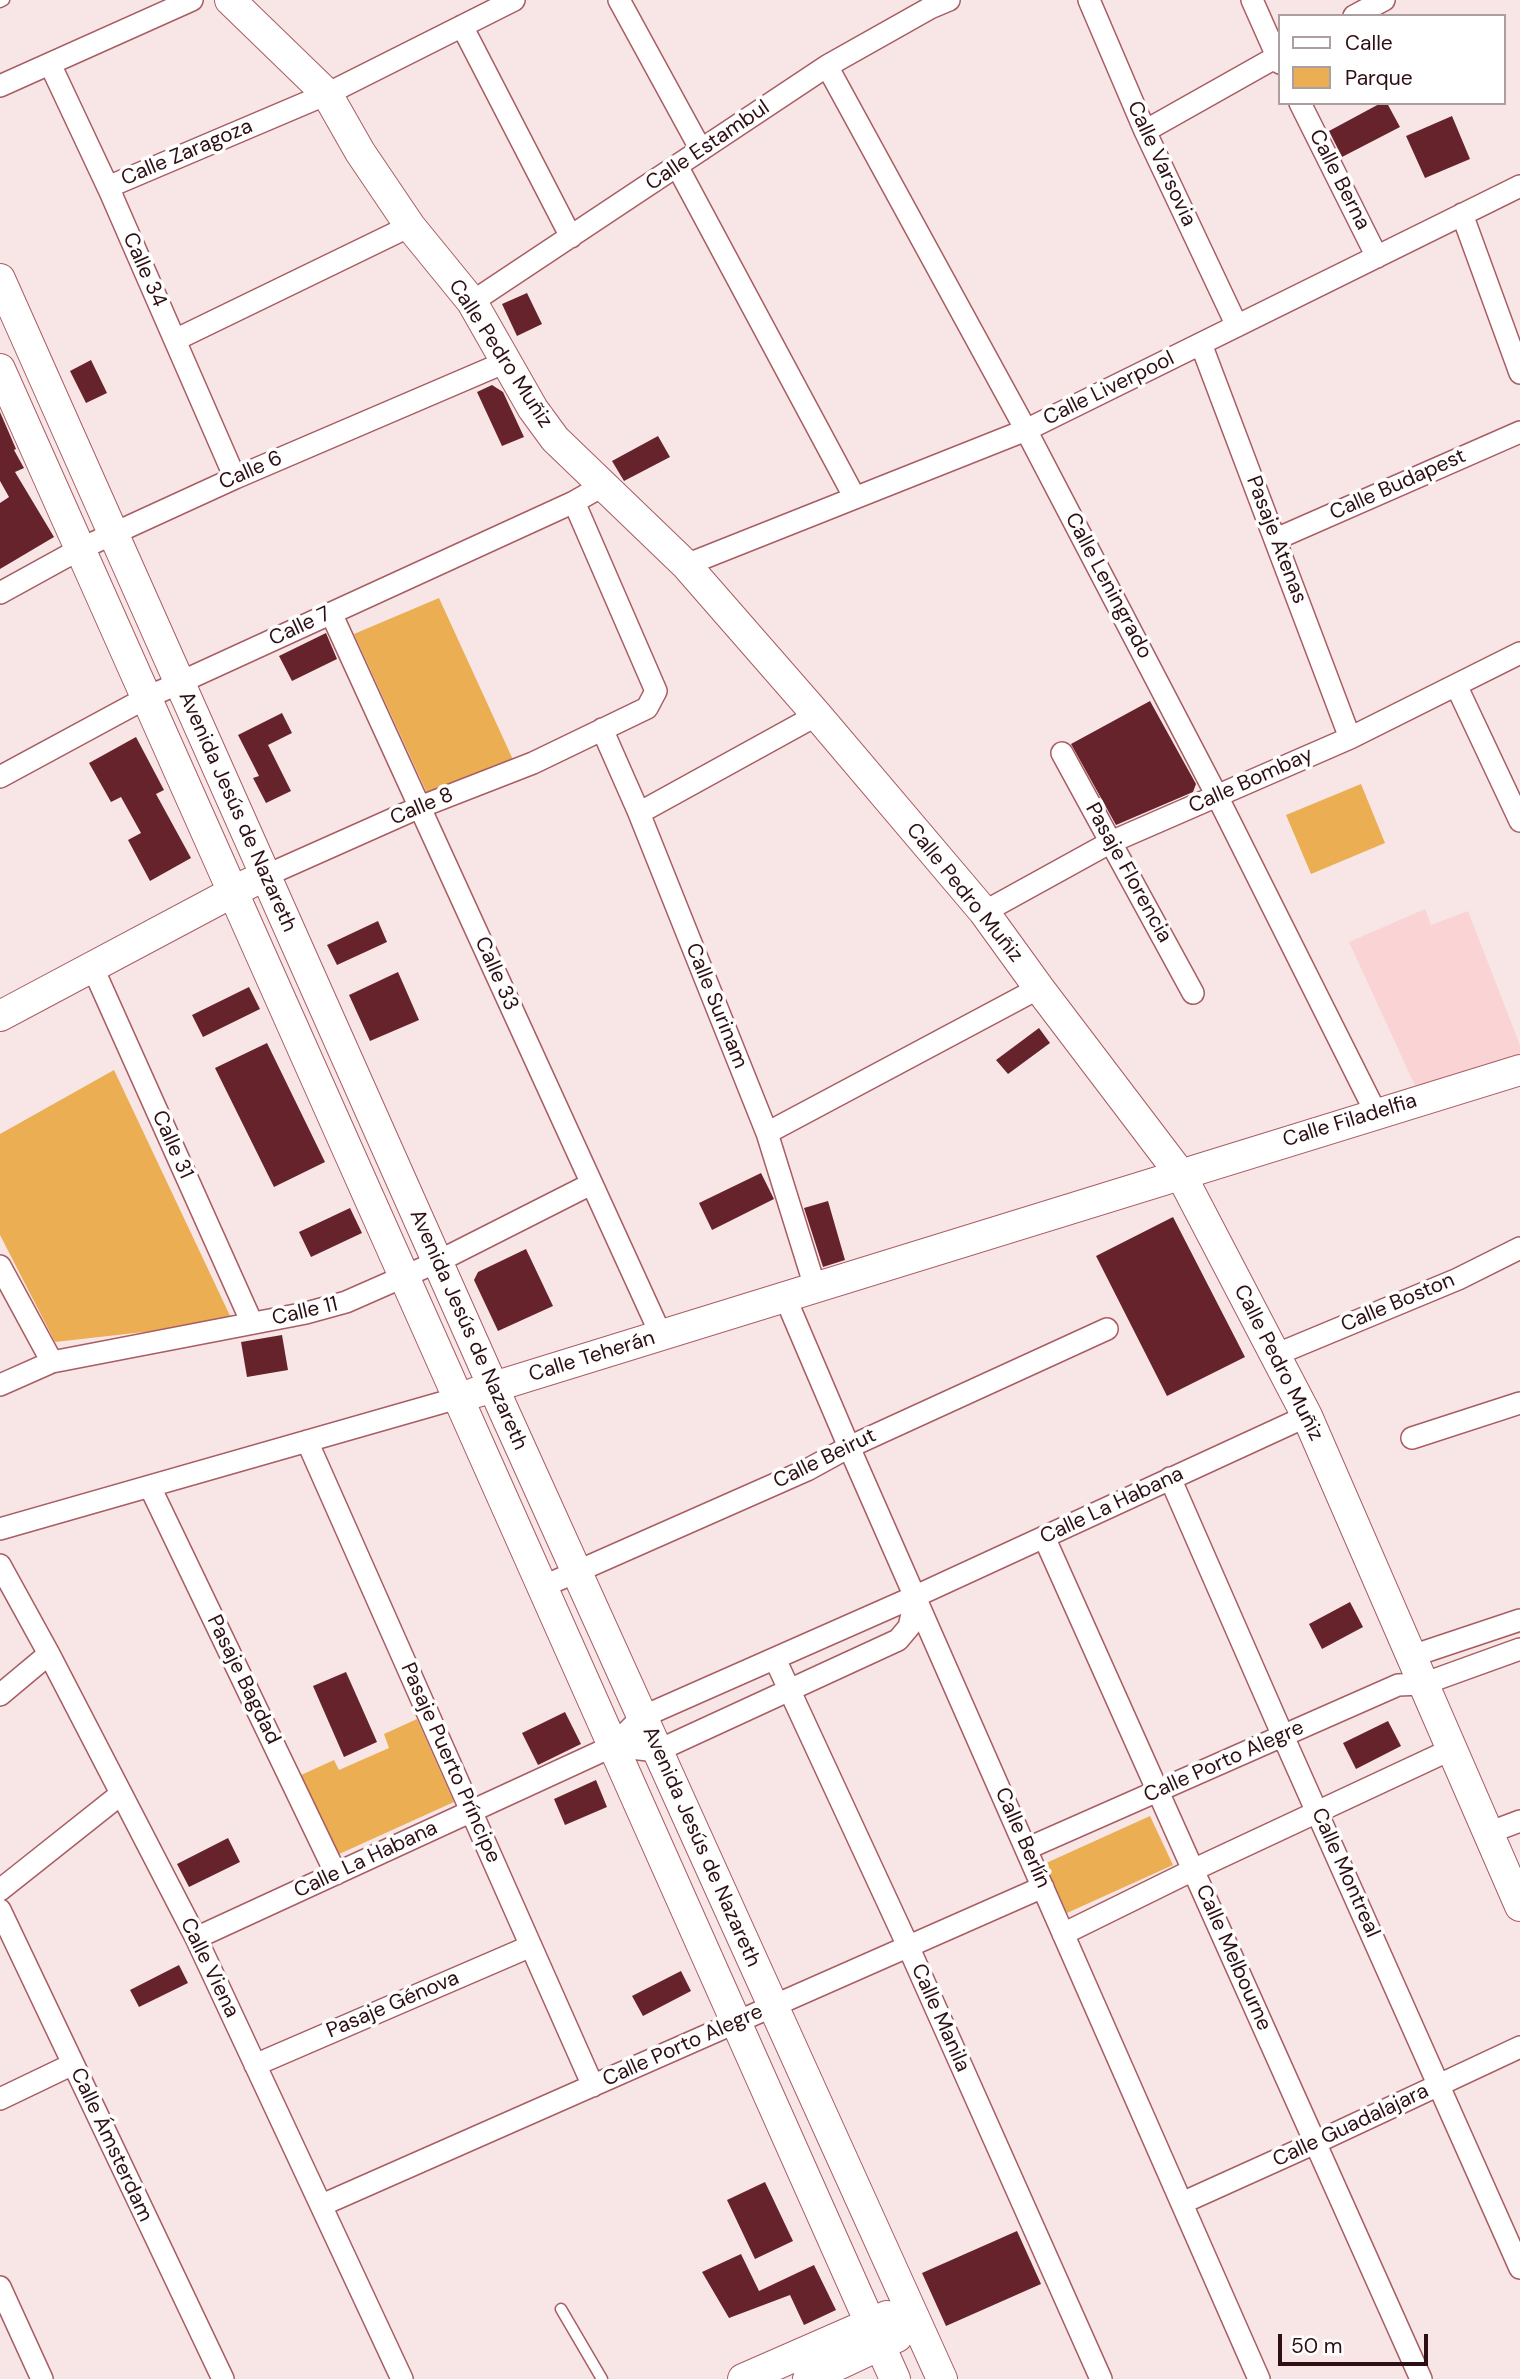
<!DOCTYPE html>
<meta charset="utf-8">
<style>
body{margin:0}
#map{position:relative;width:1520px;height:2379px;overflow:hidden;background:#f8e6e7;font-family:"DM Sans",sans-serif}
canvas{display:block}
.legend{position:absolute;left:1278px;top:14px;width:228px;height:91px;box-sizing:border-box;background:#fff;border:2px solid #ab9fa1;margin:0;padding:9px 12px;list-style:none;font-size:21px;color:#2e1014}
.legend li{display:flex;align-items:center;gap:14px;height:35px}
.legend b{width:35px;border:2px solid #ab9fa1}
.scale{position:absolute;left:1278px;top:2334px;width:150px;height:32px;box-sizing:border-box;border:4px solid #2e1014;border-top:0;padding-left:9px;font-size:21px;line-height:24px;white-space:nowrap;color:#2e1014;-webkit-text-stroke:5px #fff;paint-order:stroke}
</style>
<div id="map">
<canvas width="1520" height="2379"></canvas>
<ul class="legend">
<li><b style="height:9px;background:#fff"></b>Calle</li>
<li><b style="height:19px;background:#ebae53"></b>Parque</li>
</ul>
<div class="scale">50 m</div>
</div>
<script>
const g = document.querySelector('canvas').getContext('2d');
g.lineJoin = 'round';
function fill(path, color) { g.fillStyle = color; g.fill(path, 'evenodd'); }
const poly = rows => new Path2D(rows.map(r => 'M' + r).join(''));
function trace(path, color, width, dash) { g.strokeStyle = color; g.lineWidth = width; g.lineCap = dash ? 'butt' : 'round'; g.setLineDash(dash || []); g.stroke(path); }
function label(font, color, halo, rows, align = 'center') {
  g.font = font + ' "DM Sans",sans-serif'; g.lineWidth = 7; g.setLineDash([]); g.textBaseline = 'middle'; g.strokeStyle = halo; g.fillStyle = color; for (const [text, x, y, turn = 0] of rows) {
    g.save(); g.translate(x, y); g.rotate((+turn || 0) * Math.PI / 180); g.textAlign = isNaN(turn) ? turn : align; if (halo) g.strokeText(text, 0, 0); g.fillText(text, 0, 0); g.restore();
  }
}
const built = poly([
 [1425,909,1431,925,1468,911,1520,1045,1520,1056,1416,1088,1349,942]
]);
const green = poly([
 [439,598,515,764,432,804,354,634],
 [1361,784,1385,843,1311,874,1286,815],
 [114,1070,233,1322,55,1342,0,1235,0,1134],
 [417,1719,454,1802,337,1855,301,1775,334,1760,339,1770,389,1748,384,1734],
 [1150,1816,1173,1865,1067,1913,1044,1864]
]);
const building = poly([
 [1381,103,1387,103,1400,127,1342,157,1329,131],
 [1452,116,1470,159,1425,178,1406,136],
 [527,293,542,324,517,336,502,304],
 [91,360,107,393,86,403,70,371],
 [492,385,503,392,524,437,502,446,477,392],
 [0,412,16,449,14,450,24,468,15,472,54,537,0,569,0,503,9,497,0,481],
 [658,436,670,457,624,481,612,461],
 [326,633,337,659,292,681,279,656],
 [1150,701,1196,784,1193,792,1116,825,1071,744],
 [282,713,292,733,268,745,291,791,266,803,253,778,259,776,238,735],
 [136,737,164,790,156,794,191,858,150,881,128,840,141,833,121,797,111,802,89,763],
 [378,921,387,942,337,965,327,945],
 [398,972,419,1020,370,1041,349,995],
 [249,987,260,1009,203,1037,192,1015],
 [1039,1028,1050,1043,1008,1074,996,1060],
 [267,1043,325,1162,274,1187,215,1068],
 [761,1173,774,1199,712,1230,699,1203],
 [828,1201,845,1260,823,1267,804,1208],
 [350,1208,362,1233,311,1257,299,1232],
 [1173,1217,1245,1357,1167,1396,1096,1256],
 [526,1249,553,1306,498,1331,474,1280,478,1272],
 [282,1335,288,1370,247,1377,241,1342],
 [1350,1602,1363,1627,1322,1649,1309,1624],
 [346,1672,377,1742,344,1757,313,1686],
 [565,1712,581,1744,538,1765,522,1733],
 [1388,1721,1401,1746,1356,1769,1343,1743],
 [596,1780,607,1807,565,1825,554,1799],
 [228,1838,240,1862,189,1887,177,1864],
 [179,1965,188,1983,139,2007,130,1990],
 [681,1971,691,1991,643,2016,632,1996],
 [765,2182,793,2241,755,2259,727,2200],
 [1017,2231,1041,2284,946,2326,922,2273],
 [741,2254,759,2291,814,2265,836,2310,804,2325,790,2295,729,2318,702,2272]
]);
const lane = poly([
 [0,2,4,0],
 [561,2309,602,2379]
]);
const street = poly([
 [619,0,701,150],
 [1089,0,1145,131,1237,326],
 [1252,0,1280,63],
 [1354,16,1384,0],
 [462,26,571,237],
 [50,64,113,198],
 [827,66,1026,430,1217,796,1376,1113],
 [0,86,192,0],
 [1300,103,1377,257],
 [1145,131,1280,55],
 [677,166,855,498],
 [1462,214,1520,373],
 [472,302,827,66,930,8,949,0],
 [175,340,410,226],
 [1201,344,1350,738],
 [235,478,108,187,327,94,514,0],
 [1276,539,1520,432],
 [686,565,1026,430,1520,186],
 [0,593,80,549,235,478,508,361],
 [331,613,661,1335],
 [1456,685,1520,821],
 [602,729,639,813,767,1133,815,1287],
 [1062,753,1193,993],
 [0,777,146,698,574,502,604,485],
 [639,813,817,715],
 [265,876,420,807,533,763,647,708,656,691,574,502],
 [984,912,1111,842,1350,738,1520,653],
 [92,966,252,1323],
 [767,1133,1039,988],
 [0,1266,52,1362],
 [785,1297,849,1447,1259,2379],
 [1275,1355,1458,1279,1520,1248],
 [0,1385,52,1362,306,1313,346,1302,437,1262,591,1184],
 [1412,1438,1520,1403],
 [307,1441,593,2086],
 [1170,1478,1283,1736,1520,2268],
 [150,1487,336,1874],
 [0,1529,458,1398],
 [1044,1537,1421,2379],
 [0,1565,49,1654,196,1938,402,2379],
 [542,1587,807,1470,849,1447,1107,1329],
 [1412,1656,1520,1620],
 [775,1659,908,1946,1101,2379],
 [0,1695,49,1654],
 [613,1746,657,1751,898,1640,909,1627,916,1596],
 [1488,1833,1520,1821],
 [1026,1849,1398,1685,1423,1684,1520,1649],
 [0,1890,121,1794],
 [0,1910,223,2379],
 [1063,1934,1193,1870,1452,1749],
 [196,1938,613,1746,642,1717,916,1596,1307,1416],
 [255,2065,531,1946],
 [0,2099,73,2064],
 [1182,2203,1315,2143,1520,2047],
 [322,2205,1043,1887],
 [0,2287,42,2379]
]);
const secondary = poly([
 [230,0,327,94,360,152,410,226,472,302,533,409,555,439,686,565,817,715,984,912,1039,988,1181,1175,1307,1416,1520,1906],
 [0,279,503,1409,942,2379],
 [0,369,895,2379],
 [0,1016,250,883],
 [474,1393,1520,1070],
 [743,2379,887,2316],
 [808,2379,897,2337]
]);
const streetNames = [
 ["Calle Estambul",708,146,-34],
 ["Calle Zaragoza",187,153,-23],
 ["Calle Varsovia",1161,164,65],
 ["Calle Berna",1339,180,63],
 ["Calle 34",144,270,66],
 ["Calle Pedro Muñiz",500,354,57],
 ["Calle Liverpool",1109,389,-26],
 ["Calle 6",251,471,-24],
 ["Calle Budapest",1398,485,-24],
 ["Pasaje Atenas",1276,540,69],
 ["Calle Leningrado",1108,586,62],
 ["Calle 7",300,627,-25],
 ["Calle Bombay",1251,781,-24],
 ["Calle 8",422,807,-23],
 ["Avenida Jesús de Nazareth",237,812,66],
 ["Pasaje Florencia",1128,873,61],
 ["Calle Pedro Muñiz",964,893,51],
 ["Calle 33",496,974,66],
 ["Calle Surinam",716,1006,68],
 ["Calle Filadelfia",1350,1121,-17],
 ["Calle 31",172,1145,66],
 ["Calle Boston",1398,1303,-23],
 ["Calle 11",305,1312,-13],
 ["Avenida Jesús de Nazareth",468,1330,66],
 ["Calle Teherán",592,1357,-17],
 ["Calle Pedro Muñiz",1278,1363,63],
 ["Calle Beirut",825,1459,-26],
 ["Calle La Habana",1112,1506,-25],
 ["Pasaje Bagdad",243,1680,64],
 ["Calle Porto Alegre",1224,1762,-24],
 ["Pasaje Puerto Príncipe",450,1763,66],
 ["Calle Berlín",1022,1838,66],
 ["Avenida Jesús de Nazareth",701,1847,66],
 ["Calle La Habana",366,1860,-25],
 ["Calle Montreal",1345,1873,66],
 ["Calle Melbourne",1233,1958,66],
 ["Calle Viena",209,1968,64],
 ["Pasaje Génova",393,2005,-23],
 ["Calle Manila",940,2018,66],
 ["Calle Porto Alegre",683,2046,-24],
 ["Calle Guadalajara",1351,2126,-25],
 ["Calle Ámsterdam",111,2145,65]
];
fill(built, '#fad3d5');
fill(green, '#ebae53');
fill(building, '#67232c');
trace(lane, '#a85d63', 13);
trace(street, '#a85d63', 24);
trace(secondary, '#a85d63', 32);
trace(lane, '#fff', 10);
trace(street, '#fff', 21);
trace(secondary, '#fff', 30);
label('21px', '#2e1014', '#fff', streetNames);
</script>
